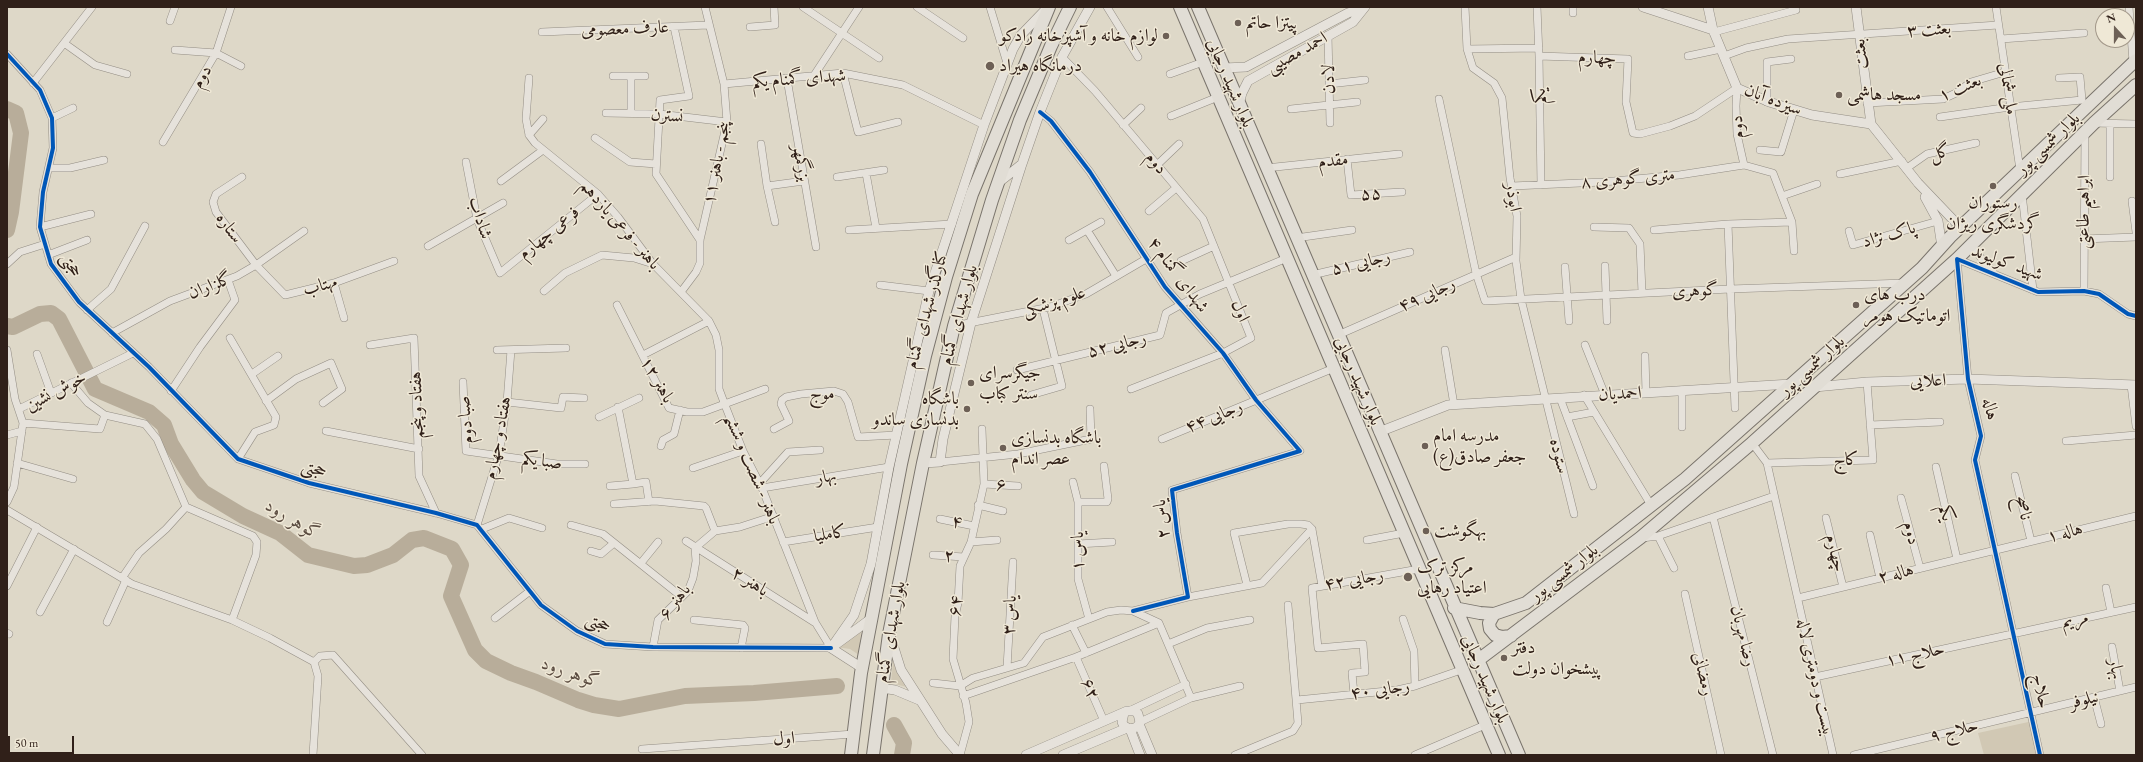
<!DOCTYPE html>
<meta charset="utf-8">
<style>
body{margin:0}
#map{position:relative;width:2143px;height:762px;overflow:hidden;background:#ded8c8;font-family:"EB Garamond",serif}
canvas{display:block}
.frame{position:absolute;inset:0;border:8px solid #302019;pointer-events:none}
.north{position:absolute;left:2095px;top:8px;width:40px;height:40px;box-sizing:border-box;background:#efe8d6;border:1px solid #a3988a;border-radius:50%;rotate:339deg;font-size:11px;font-weight:700;line-height:16px;text-align:center;color:#302019}
.north::after{content:'';display:block;margin:auto;width:14px;height:18px;background:#6d6056;clip-path:polygon(50% 0,100% 100%,50% 72%,0 100%)}
.scale{position:absolute;left:8px;top:736px;width:66px;height:18px;box-sizing:border-box;border:2px solid #302019;border-top:0;padding-left:5px;font-size:12px;line-height:14px;white-space:nowrap;color:#302019;-webkit-text-stroke:3px #efe8d6;paint-order:stroke}
</style>
<div id="map">
<canvas width="2143" height="762"></canvas>
<div class="frame"></div>
<div class="north">N</div>
<div class="scale">50 m</div>
</div>
<script>
const g = document.querySelector('canvas').getContext('2d');
g.lineJoin = 'round';
function fill(path, color) { g.fillStyle = color; g.fill(path, 'evenodd'); }
const poly = rows => new Path2D(rows.map(r => 'M' + r).join(''));
function trace(path, color, width, dash) { g.strokeStyle = color; g.lineWidth = width; g.lineCap = dash ? 'butt' : 'round'; g.setLineDash(dash || []); g.stroke(path); }
function label(font, color, halo, rows, align = 'center') {
  g.font = font + ' "EB Garamond",Amiri,serif'; g.lineWidth = 3; g.setLineDash([]); g.textBaseline = 'middle'; g.strokeStyle = halo; g.fillStyle = color; for (const [text, x, y, turn = 0] of rows) {
    g.save(); g.translate(x, y); g.rotate((+turn || 0) * Math.PI / 180); g.textAlign = isNaN(turn) ? turn : align; if (halo) g.strokeText(text, 0, 0); g.fillText(text, 0, 0); g.restore();
  }
}
const green = poly([
 [861,631,859,655,850,649,836,647],
 [893,662,907,687,891,683],
 [2033,721,2040,755,1984,755,1978,733]
]);
const river = poly([
 [7,109,16,113,21,133,11,212,7,230],
 [7,326,13,327,40,314,51,313,59,319,95,389,149,412,164,425,171,444,193,480,203,492,243,516,280,533,308,555,354,566,367,565,393,555,412,540,424,538,452,549,461,565,451,596,475,650,486,661,511,673,536,682,578,700,594,705,619,709,685,696,754,693,837,686],
 [894,725,904,743,902,755]
]);
const minor = poly([
 [803,7,879,58],
 [917,7,963,38],
 [990,7,1007,63],
 [1107,7,1138,57],
 [1465,7,1467,49,1473,68,1494,83,1502,98,1510,178,1517,216,1516,261,1521,299,1574,514],
 [1537,7,1539,56,1541,185],
 [1996,7,2020,170],
 [2129,7,2133,62],
 [1573,13,1573,7],
 [170,21,175,7],
 [674,27,689,96,660,100,656,174,700,240],
 [750,27,775,25,774,7],
 [542,32,708,25],
 [1714,32,1796,10],
 [1328,35,1330,123],
 [2001,39,2084,33],
 [64,43,95,65,127,74],
 [1467,49,1539,48],
 [175,50,216,53,241,66],
 [7,54,40,90,52,118,53,148,43,192,40,227,51,264,79,302,149,367,238,459,309,483,436,513,477,525,541,605,577,631,605,644,653,647,831,648],
 [1539,56,1628,59,1626,102,1633,133,1640,134,1670,126,1695,116,1737,88],
 [1688,56,1721,49],
 [1724,56,1746,48,1788,39,1998,25],
 [1062,57,1095,91,1203,219,1251,338,1223,353,1131,389],
 [843,73,858,132,898,122],
 [1170,74,1203,62],
 [613,76,645,76],
 [631,76,631,113],
 [813,77,859,7],
 [529,78,526,119,529,135,535,143,598,194,618,217,653,264,709,321,716,335,719,350,719,389,725,405,743,451,762,488,815,622,831,648],
 [787,79,816,247],
 [33,83,92,7],
 [724,84,843,73,903,85,984,125],
 [1329,84,1365,80],
 [1737,88,1736,106,1737,134,1744,165],
 [1439,99,1476,273,1485,301,1730,289,1905,283],
 [1767,102,1767,62,1791,59],
 [1867,103,1943,99,1956,93,1971,82,2005,72],
 [1291,109,1357,102],
 [1040,112,1051,121,1090,172,1165,287,1223,353,1256,400,1300,451,1172,490,1177,533,1188,597,1133,611],
 [606,113,659,114,727,122],
 [1171,116,1218,97],
 [1940,117,2010,107,2082,100,2080,77,2059,78],
 [52,118,73,108],
 [2094,123,2136,124],
 [1123,125,1141,108],
 [529,135,543,119],
 [595,138,630,162,656,164],
 [163,142,216,53,231,7],
 [761,144,767,186,804,181],
 [1760,150,1781,152,1794,110],
 [1347,159,1351,195,1402,192],
 [466,162,477,219,500,273,598,194],
 [1157,165,1179,144],
 [49,168,70,168,104,160],
 [1266,168,1399,154],
 [1907,168,1927,154,1976,143],
 [866,173,876,228],
 [1840,174,1902,161],
 [242,177,216,194,213,202,216,212,256,265,285,295,334,283,394,261],
 [837,177,884,170],
 [2110,177,2110,124],
 [501,181,543,150],
 [767,186,775,222],
 [1512,186,1603,182,1679,175,1744,165,1773,173,1792,222,1794,251],
 [2022,194,2033,290],
 [1782,196,1817,184],
 [2132,201,2136,232],
 [1149,211,1176,188],
 [1728,224,1735,408],
 [40,227,91,214],
 [1594,227,1629,228,1640,244,1642,293],
 [849,230,952,224],
 [1087,230,1116,276],
 [1654,230,1728,224,1792,222],
 [1849,231,1853,245,1938,221],
 [1296,238,1352,230],
 [2083,239,2136,237],
 [1069,240,1101,222],
 [1971,244,1984,262,1993,271],
 [428,246,503,203],
 [48,255,87,240],
 [1181,261,1214,246],
 [7,264,20,252,45,244],
 [1605,266,1607,321],
 [1565,267,1569,321],
 [1312,275,1410,252],
 [334,283,344,318],
 [880,285,929,291],
 [544,291,565,273,602,255,634,258,653,264],
 [2084,291,2085,132],
 [681,292,696,272,700,263,700,240,727,122,724,84,705,7],
 [617,305,669,408,687,412,703,412,765,389],
 [87,310,111,289,145,226],
 [954,326,1050,307,1086,294,1146,259],
 [112,333,170,301,237,276,256,265,304,231],
 [1338,335,1516,257],
 [230,338,276,417,274,425,255,432,238,459],
 [370,345,414,338,419,476,436,513],
 [1585,345,1605,395],
 [7,350,15,399,23,423,14,487,7,502],
 [497,350,566,348],
 [1445,350,1454,405],
 [37,354,51,393],
 [643,355,709,321],
 [1645,356,1646,393],
 [1017,370,1160,335,1166,313,1200,294,1287,258],
 [252,374,278,356],
 [463,382,466,451,557,464,585,464],
 [2131,385,2136,426],
 [171,391,200,347,235,300,228,280],
 [1031,395,1062,386,1043,309],
 [1584,395,1651,505],
 [1560,398,1593,486],
 [266,401,296,379,331,363,342,389,323,403],
 [507,402,561,408,563,397,584,398],
 [618,407,633,484,646,482,649,502],
 [19,409,133,353],
 [105,415,145,424,157,439,186,507,166,529,139,553,122,578],
 [599,417,639,398],
 [1567,417,1594,412],
 [23,423,100,429,105,415,88,403,71,383],
 [1870,425,1940,422],
 [1682,427,1682,390],
 [774,429,789,421,781,404,782,400,786,397,801,394,834,391,843,394,848,402,858,437,897,435],
 [326,431,419,449],
 [7,435,22,431],
 [1162,439,1334,368],
 [2066,441,2136,435],
 [1752,443,1767,463,1833,755],
 [661,446,663,440,674,434,680,410],
 [940,462,1018,454,1091,439,1090,409],
 [17,463,73,479],
 [1767,463,1873,460,1867,382],
 [1936,467,1957,559],
 [693,468,743,451],
 [2015,476,2031,541],
 [1073,482,1078,502,1078,579,1089,619],
 [760,483,788,452,820,450],
 [984,484,1018,486],
 [610,486,633,484],
 [762,488,889,467],
 [1901,498,1920,568],
 [1078,502,1107,502,1108,499,1104,466],
 [614,504,655,501,704,506,706,508,715,531],
 [978,505,1003,511],
 [186,507,253,536,257,542,256,555,232,620],
 [7,510,132,584,232,620,270,638,314,662,318,676,313,755],
 [1713,517,1773,755],
 [1826,518,1843,587],
 [940,519,974,526],
 [477,525,499,454,507,402,511,350],
 [571,525,603,534,682,597],
 [482,529,509,518,542,528],
 [1870,535,1880,578],
 [1658,536,1674,568],
 [1642,538,1658,536,1774,496],
 [1367,540,1404,533],
 [686,541,814,622],
 [783,542,878,527],
 [971,542,997,540],
 [1078,544,1112,542],
 [591,551,601,554,614,543],
 [933,555,964,557],
 [641,563,658,542],
 [1247,585,1234,533,1288,524,1301,524,1308,525,1312,529,1322,586],
 [7,586,37,527],
 [2106,588,2111,612],
 [1685,594,1721,755],
 [1188,597,1262,583,1312,529],
 [1798,598,2136,516],
 [40,612,74,549],
 [495,618,530,591],
 [1403,619,1414,651,1415,686],
 [694,620,743,625,745,628,741,648],
 [107,622,126,580],
 [1072,625,1086,653],
 [7,633,9,634],
 [1168,644,1207,628,1250,620],
 [653,647,658,620,688,591,693,578,696,561,695,548,715,531,740,527,774,516],
 [2112,647,2120,691],
 [1076,657,1104,721],
 [314,662,320,656,333,655,422,755],
 [1007,668,1013,562],
 [1815,677,2136,607],
 [933,683,960,686,973,678,1024,663,1043,637,1107,612,1121,610,1133,611,1159,623,1191,698],
 [1354,694,1352,673,1365,672,1363,644,1318,648,1312,588,1419,569],
 [963,696,1076,657,1159,623],
 [2094,697,2101,724],
 [1297,700,1397,690,1415,686,1461,670],
 [1131,710,1186,684],
 [1140,722,1191,698,1240,686],
 [642,749,854,734],
 [960,755,969,722,966,703,953,659,955,616,958,603,960,566,971,542,984,484,982,429],
 [1235,755,1293,731,1298,723,1288,605],
 [1415,755,1485,725],
 [1854,755,2136,687],
 [2040,755,1975,460,1981,436,1968,379,1957,259,2038,292,2084,291,2099,294,2128,314,2136,316]
]);
const tertiary = poly([
 [1643,7,1713,30,1737,88,1769,102,1812,115,1871,124],
 [1708,7,1713,30],
 [1856,7,1871,124,1918,183,1960,227],
 [1224,68,1246,67,1348,13,1363,8],
 [1239,104,1242,93,1248,81,1353,22,1365,7],
 [998,183,1022,164],
 [1925,197,1938,221,1942,247],
 [1815,387,1867,382,1968,379,2136,385],
 [1379,432,1448,405,1791,384],
 [923,463,940,462,943,439,971,323,1022,164,1040,112,1062,57,1090,7],
 [890,635,901,670,942,734,960,755],
 [831,648,854,615,871,564,889,467,929,291,984,125,1013,49,1021,35,1047,8],
 [862,668,831,648,872,618],
 [881,688,895,690,919,700],
 [1139,724,1152,755],
 [1130,729,1140,755],
 [1026,755,1127,711,1135,711,1138,714,1140,722,1137,727,1130,729,1124,726,1122,722,1124,713],
 [1063,755,1127,728]
]);
const primary = poly([
 [1180,7,1499,755],
 [1198,7,1519,755],
 [1454,608,1480,613,1494,614,1526,603,1685,479,1922,268,1950,237,2136,60],
 [1494,614,1489,623,1490,629,1495,635,1502,637,1511,636],
 [1477,661,1640,538,1752,443,1957,259,2094,123,2136,85]
]);
const trunk = poly([
 [851,755,861,673,901,464,925,356,946,277,972,194,1049,7],
 [873,755,889,634,923,463,954,326,992,200,1020,120,1051,46,1070,7]
]);
const cycleway = poly([
 [7,54,40,90,52,118,53,148,43,192,40,227,51,264,79,302,149,367,238,459,309,483,436,513,477,525,541,605,577,631,605,644,653,647,831,648],
 [1040,112,1051,121,1090,172,1165,287,1223,353,1256,400,1300,451,1172,490,1177,533,1188,597,1133,611],
 [2040,755,1975,460,1981,436,1968,379,1957,259,2038,292,2084,291,2099,294,2128,314,2136,316]
]);
const markers = [
 [1238,23,4,"#6d6056"],
 [1166,36,4,"#6d6056"],
 [990,66,5,"#6d6056"],
 [1839,95,4,"#6d6056"],
 [1993,186,4,"#6d6056"],
 [1856,305,4,"#6d6056"],
 [971,383,4,"#6d6056"],
 [967,409,4,"#6d6056"],
 [1425,446,4,"#6d6056"],
 [1003,448,4,"#6d6056"],
 [1426,531,4,"#6d6056"],
 [1408,577,5,"#6d6056"],
 [1504,658,4,"#6d6056"]
];
const poiNames = [
 ["پیتزا حاتم",1246,23],
 ["لوازم خانه و آشپزخانه رادکو",1158,36,"right"],
 ["درمانگاه هیراد",999,66],
 ["مسجد هاشمی",1847,95],
 ["رستوران",1993,203,"center"],
 ["گردشگری ریژان",1993,224,"center"],
 ["درب های",1864,295],
 ["اتوماتیک هومر",1864,316],
 ["جیگرسرای",979,373],
 ["سنتر کباب",979,394],
 ["باشگاه",959,399,"right"],
 ["بدنسازی ساندو",959,420,"right"],
 ["مدرسه امام",1433,436],
 ["جعفر صادق(ع)",1433,457],
 ["باشگاه بدنسازی",1011,438],
 ["عصر اندام",1011,459],
 ["بهگوشت",1434,531],
 ["مرکز ترک",1417,567],
 ["اعتیاد رهایی",1417,588],
 ["دفتر",1512,648],
 ["پیشخوان دولت",1512,669]
];
const streetNames = [
 ["عارف معصومی",625,29,-2],
 ["بعثت ۳",1929,30,-4],
 ["احمد مصیبی",1297,53,-29],
 ["بعثت",1861,54,-97],
 ["چهارم",1597,58,2],
 ["دوم",202,77,-60],
 ["شهدای گمنام یکم",799,79,-4],
 ["لادن",1329,79,-91],
 ["بلوار شهید رجایی",1230,83,67],
 ["بعثت ۱",1960,88,-23],
 ["ملی شمالی",2008,89,82],
 ["یکم",1540,96,-91],
 ["سیزده آبان",1773,100,21],
 ["نسترن",667,116,5],
 ["دوم",1738,127,-96],
 ["بلوار شمسی پور",2048,144,-44],
 ["گل",1940,153,-17],
 ["مقدم",1333,161,-6],
 ["پنجم - باهنر ۱۱",717,163,-79],
 ["بزرگمهر",801,163,81],
 ["دوم",1156,163,50],
 ["۸ متری گوهری",1628,179,-5],
 ["۵۵",1371,194,-3],
 ["ابوذر",1513,197,81],
 ["ابراهیم طاعتی",2084,212,-89],
 ["شاداب",480,218,73],
 ["باهنر - فرعی یازدهم",620,225,49],
 ["ستاره",229,228,55],
 ["فرعی چهارم",549,233,-39],
 ["پاک نژاد",1889,235,-16],
 ["رجایی ۵۱",1361,263,-13],
 ["شهید کولیوند",2007,263,20],
 ["حجتی",71,265,58],
 ["شهدای گمنام ۴",1178,275,53],
 ["گلزاران",210,286,-21],
 ["مهتاب",320,286,-15],
 ["گوهری",1695,291,-3],
 ["رجایی ۴۹",1427,295,-24],
 ["علوم پزشکی",1054,302,-18],
 ["کنارگذر شهدای گمنام",927,310,-75],
 ["اول",1240,311,67],
 ["بلوار شهدای گمنام",959,315,-75],
 ["رجایی ۵۲",1117,345,-14],
 ["بلوار شمسی پور",1812,366,-42],
 ["باهنر ۱۲",657,380,60],
 ["بلوار شهید رجایی",1358,381,67],
 ["اعلایی",1928,381,-2],
 ["خوش نشین",56,392,-28],
 ["موج",822,394,1],
 ["احمدیان",1620,394,-3],
 ["هفتاد و پنجم",417,405,-92],
 ["هاله",1990,409,77],
 ["رجایی ۴۴",1214,417,-22],
 ["صبا دوم",466,420,-95],
 ["هفتاد و چهارم",498,438,-79],
 ["ستوده",1559,456,76],
 ["کاج",1846,460,-2],
 ["صبا یکم",542,461,8],
 ["حجتی",314,469,16],
 ["باهنر - شصت و ششم",752,469,67],
 ["بهار",826,477,-10],
 ["۶",1001,485,3],
 ["ناصح",2023,508,76],
 ["یکم",1946,513,77],
 ["یاس ۲",1162,519,-96],
 ["۴",957,522,12],
 ["دوم",1911,533,75],
 ["هاله ۱",2065,533,-14],
 ["کاملیا",830,534,-9],
 ["یاس ۱",1078,551,-90],
 ["چهارم",1835,553,76],
 ["۲",949,556,4],
 ["بلوار شمسی پور",1564,573,-38],
 ["هاله ۲",1896,574,-14],
 ["رجایی ۴۲",1354,580,-10],
 ["باهنر ۲",750,582,32],
 ["باهنر ۶",675,602,-52],
 ["۶۴",956,606,-83],
 ["یاس ۳",1010,615,-87],
 ["مریم",2075,620,-12],
 ["حجتی",598,623,22],
 ["بلوار شهدای گمنام",891,632,-80],
 ["رضا مهربان",1743,636,76],
 ["حلاج ۱۱",1915,655,-12],
 ["بهار",2116,669,80],
 ["رمضانی",1703,674,77],
 ["بیست و دومتری لاله",1815,677,77],
 ["بلوار شهید رجایی",1485,679,67],
 ["۶۲",1090,689,66],
 ["رجایی ۴۰",1380,690,-8],
 ["حلاج",2041,691,78],
 ["نیلوفر",2084,700,-14],
 ["حلاج ۹",1954,731,-14],
 ["اول",784,739,-3]
];
const waterNames = [
 ["گوهر رود",293,520,31],
 ["گوهر رود",571,673,19]
];
fill(green, '#d1c8b4');
trace(river, '#b8ad9a', 16);
trace(minor, '#938d84', 8);
trace(tertiary, '#938d84', 10);
trace(primary, '#7a746c', 14);
trace(trunk, '#7a746c', 14);
trace(minor, '#e6e2db', 7);
trace(tertiary, '#e6e2db', 9);
trace(primary, '#e1ddd5', 12);
trace(trunk, '#e1ddd5', 12);
trace(cycleway, '#0057b8', 4);
for (const [x, y, r, color] of markers) { const dot = new Path2D(); dot.arc(x, y, r, 0, 2 * Math.PI); g.fillStyle = color; g.fill(dot); trace(dot, '#efe8d6', 1.5); }
label('18px', '#302019', '#efe8d6', poiNames, 'left');
label('18px', '#302019', '#efe8d6', streetNames);
label('italic 19px', '#5a4b40', '#efe8d6', waterNames);
</script>
